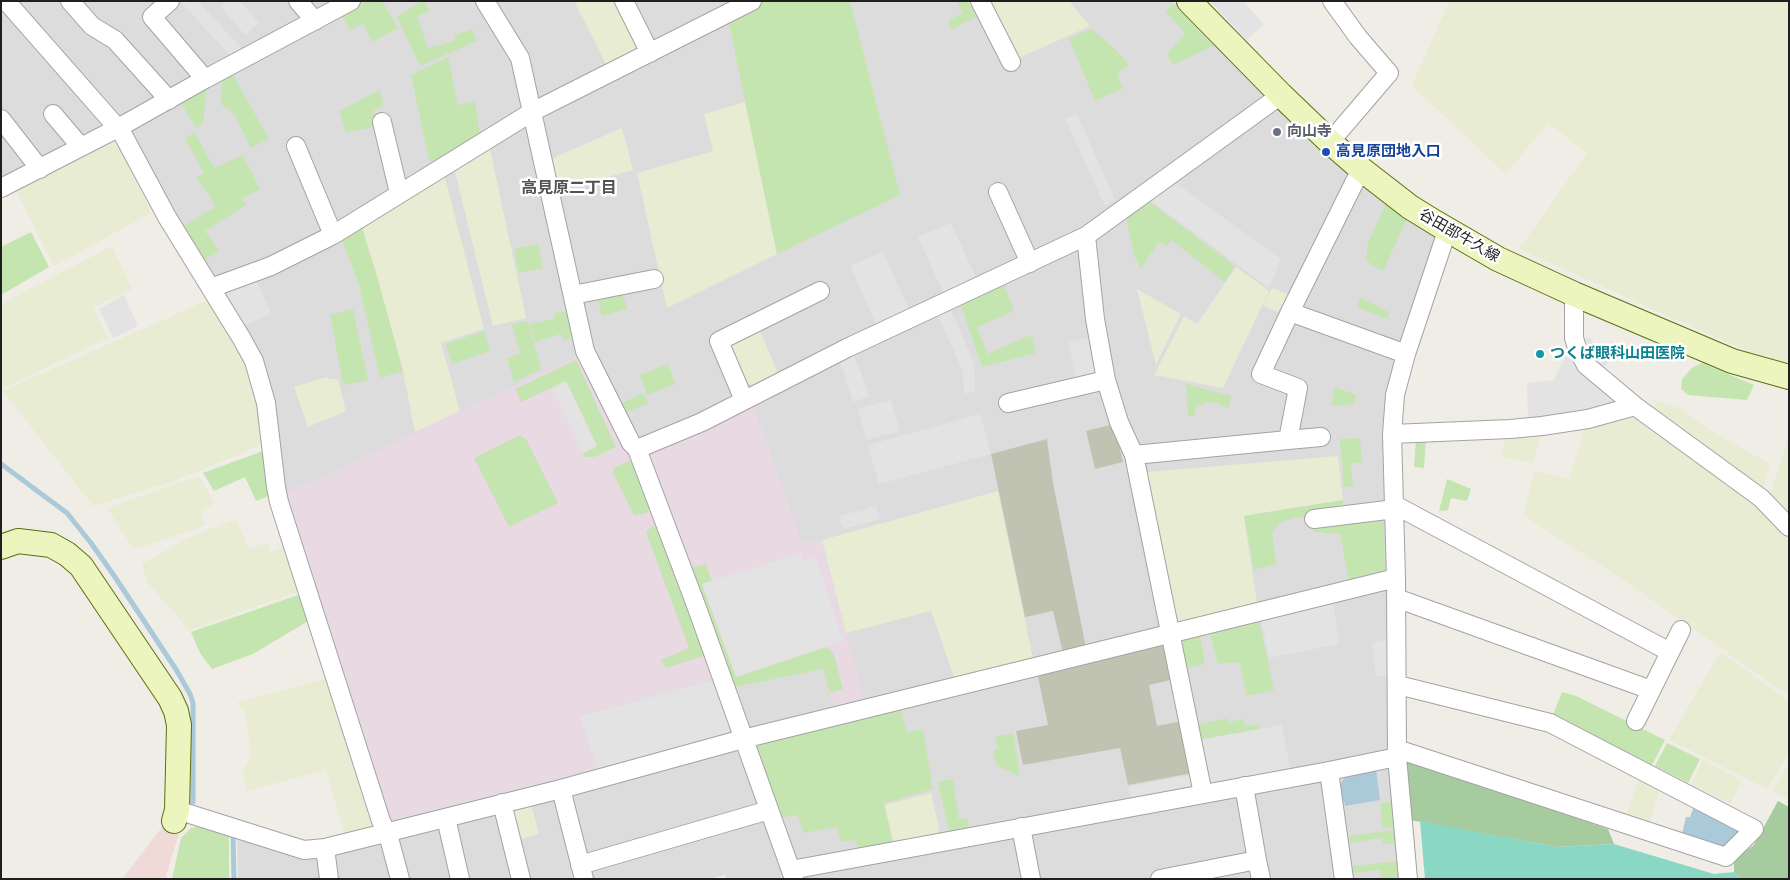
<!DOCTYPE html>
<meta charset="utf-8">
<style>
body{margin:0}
#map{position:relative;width:1790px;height:880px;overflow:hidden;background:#efede6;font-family:"Archivo Narrow",sans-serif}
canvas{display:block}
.frame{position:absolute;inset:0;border:2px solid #1f1f1f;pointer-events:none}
</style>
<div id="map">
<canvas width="1790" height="880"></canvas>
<div class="frame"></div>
</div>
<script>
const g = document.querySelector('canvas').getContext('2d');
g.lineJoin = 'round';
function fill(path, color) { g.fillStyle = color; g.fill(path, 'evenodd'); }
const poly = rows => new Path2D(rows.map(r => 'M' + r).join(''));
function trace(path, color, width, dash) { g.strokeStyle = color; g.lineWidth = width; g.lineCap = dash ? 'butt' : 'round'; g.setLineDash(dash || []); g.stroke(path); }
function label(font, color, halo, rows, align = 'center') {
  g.font = font + ' "Archivo Narrow","Noto Sans JP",sans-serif'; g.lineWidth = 5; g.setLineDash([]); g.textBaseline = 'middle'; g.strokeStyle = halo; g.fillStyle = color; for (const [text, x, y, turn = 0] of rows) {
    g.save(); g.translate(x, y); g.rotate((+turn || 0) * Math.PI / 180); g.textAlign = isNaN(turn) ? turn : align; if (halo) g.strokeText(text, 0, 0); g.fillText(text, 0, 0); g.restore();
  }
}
const residential = poly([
 [1,1,1173,1,1317,148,1360,183,1438,236,1390,384,1402,879,727,879,725,875,709,879,238,879,237,833,306,857,382,836,283,494,273,412,118,137,1,194]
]);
const commercial = poly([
 [163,826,179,833,165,879,122,879]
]);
const industrial = poly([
 [581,355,631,453,715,680,580,715,598,770,392,825,385,819,283,494,329,474,460,411],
 [753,404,802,543,822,540,864,702,834,709,823,669,735,687,649,458,653,450]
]);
const construction = poly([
 [1114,424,1123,462,1095,469,1086,431],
 [1047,439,1053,483,1086,648,1063,653,1053,611,1025,617,991,454],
 [1162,642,1168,646,1175,679,1149,685,1157,726,1182,721,1193,773,1128,785,1120,748,1023,765,1016,731,1048,725,1037,672]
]);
const farmland = poly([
 [574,1,621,1,646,50,608,68],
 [989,1,1069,1,1090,26,1017,59],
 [1449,1,1789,1,1789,364,1751,353,1519,249,1587,153,1548,123,1506,174,1412,86],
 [745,102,777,254,667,308,637,173,713,151,704,114],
 [622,128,633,170,556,191,549,160],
 [109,143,117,143,151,213,54,266,16,190],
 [490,149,526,318,493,326,454,168],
 [444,174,484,329,441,343,460,411,415,432,403,371,376,273,361,225],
 [112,246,132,289,93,307,108,338,1,389,1,304],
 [1236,267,1269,291,1223,388,1154,375,1184,316,1197,324],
 [1272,288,1290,295,1281,314,1263,305],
 [1137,289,1181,314,1156,365],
 [208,300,247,359,255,387,264,444,174,481,93,506,3,391],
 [759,329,778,373,751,385,744,381,729,350,731,344],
 [327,377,328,379,338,379,346,411,308,427,294,387],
 [1660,401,1681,409,1714,433,1770,464,1763,487,1651,409],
 [1632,414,1757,501,1789,534,1789,696,1619,577,1523,515,1535,470,1569,479,1586,425],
 [1541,433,1534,463,1500,457,1508,434],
 [1789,435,1789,517,1769,497],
 [1338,456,1343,500,1244,516,1257,604,1179,624,1175,619,1146,472],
 [199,476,215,504,200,511,205,525,134,550,107,508],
 [998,491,1033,659,954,677,931,611,846,633,822,540],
 [236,519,249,549,267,542,271,552,286,545,303,590,189,630,147,582,142,564,186,539],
 [1720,652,1789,701,1789,753,1767,789,1669,740],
 [328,678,375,825,370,830,345,836,326,770,246,791,243,772,251,755,245,711,236,703],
 [1703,759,1742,781,1730,804,1691,785],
 [1789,764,1789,800,1772,791],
 [1640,776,1661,786,1649,824,1626,816],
 [931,793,939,827,937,835,893,842,884,805],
 [531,804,539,834,520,839,514,813,517,808]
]);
const grass = poly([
 [366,1,382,1,398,28,372,42,364,24,349,30,342,15],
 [422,1,424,1,430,11,417,16,428,48,455,41,454,35,472,29,477,41,420,66,397,17],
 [764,1,850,1,900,195,777,254,728,19],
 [957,1,968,1,976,17,952,29,948,21,962,13],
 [1173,4,1213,46,1173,65,1167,54,1185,33,1165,11],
 [1092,29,1117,51,1129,65,1117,74,1123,88,1095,101,1069,38],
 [448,57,458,105,475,102,480,134,430,164,411,75],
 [232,73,269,139,251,148,234,114,221,104,222,77],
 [207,89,203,123,196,128,180,101],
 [380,90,383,106,374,110,378,126,346,133,339,111],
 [195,133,214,168,243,155,260,189,242,198,246,205,205,231,219,251,205,260,184,226,215,207,211,197,196,178,204,173,185,138],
 [1147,200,1235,266,1224,282,1172,240,1167,246,1159,242,1141,268,1134,256,1126,216],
 [1386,204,1407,219,1383,271,1371,265,1366,258,1368,243],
 [361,225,376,273,403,371,380,378,359,285,341,236],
 [31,232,49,267,1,295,1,247],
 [538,244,543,268,519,273,514,249],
 [1004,284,1014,311,977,327,987,354,1031,335,1036,353,982,367,961,305],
 [623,295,627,309,602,316,598,301],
 [1360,297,1390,313,1387,319,1357,307],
 [353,309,368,380,343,385,330,315],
 [571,310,574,336,564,340,561,334,535,342,530,324,554,319,555,313],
 [528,321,541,369,514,382,507,359,520,353,512,324],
 [484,331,490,351,452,364,446,344],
 [576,360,616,447,594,457,585,457,583,453,597,446,566,381,521,402,515,389],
 [1702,363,1754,385,1747,400,1688,395,1681,389,1682,379,1692,368],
 [668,364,675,384,647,395,640,375],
 [1186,384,1231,396,1229,408,1221,406,1220,403,1204,402,1203,405,1197,405,1194,416,1188,416],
 [1335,387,1356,395,1354,404,1331,406],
 [643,393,648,403,625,413,620,404],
 [520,435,526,439,558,503,509,527,474,458],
 [1360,438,1362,463,1351,463,1353,486,1344,487,1340,439],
 [1416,439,1426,439,1424,468,1414,467],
 [263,451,269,496,256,501,245,477,214,491,203,473],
 [633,459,651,505,647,513,634,515,613,473,614,468],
 [1447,479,1471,489,1467,501,1451,498,1448,510,1439,511],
 [1343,500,1343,509,1293,518,1279,523,1272,532,1276,564,1254,570,1244,516],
 [1384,516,1385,572,1349,581,1340,534,1314,532,1312,523],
 [653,526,660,529,706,655,666,668,661,660,689,648,646,532],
 [706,564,712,581,703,584,736,677,826,647,834,654,843,689,830,693,823,669,735,687,690,568],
 [301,594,310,620,253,654,212,669,200,653,191,632],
 [1259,620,1274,690,1247,696,1239,662,1218,664,1209,630],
 [1200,634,1205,664,1185,668,1179,641,1183,638],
 [1562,692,1576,696,1665,740,1652,765,1552,717],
 [900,709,907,732,923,729,933,789,884,803,893,842,858,849,856,840,841,842,837,827,803,833,798,815,779,818,752,741],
 [1228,718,1228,722,1244,719,1245,726,1259,724,1260,729,1198,740,1197,725],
 [1013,733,1020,777,996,765,993,750,998,749,995,737],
 [1667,743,1700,759,1688,783,1655,766],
 [953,779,959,819,967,818,969,827,949,832,938,782],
 [1393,802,1396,827,1382,828,1380,803],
 [203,825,229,834,229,879,172,879,181,838,191,828],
 [1394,830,1396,843,1383,844,1382,838,1349,843,1348,836],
 [1398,861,1400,879,1381,879,1380,870,1354,873,1353,866]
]);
const forest = poly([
 [1404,759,1608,829,1614,844,1557,847,1410,820],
 [1778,801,1789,807,1789,879,1740,879,1734,872,1734,859,1754,845]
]);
const pitch = poly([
 [1420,821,1557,847,1614,844,1714,874,1734,872,1740,879,1425,879]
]);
const parking = poly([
 [198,1,245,52,232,58,181,2],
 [227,1,240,1,259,23,245,35,221,7],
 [1214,1,1243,1,1264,24,1247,40,1212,3],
 [1077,114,1115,200,1105,206,1065,119],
 [1174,182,1281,259,1269,288,1148,199],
 [951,223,977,280,944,294,918,237],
 [883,252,909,309,876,324,850,266],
 [256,280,271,313,245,326,226,293],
 [124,295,138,326,113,338,99,309],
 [951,310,974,363,975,391,964,394,963,371,938,316],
 [1094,337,1101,371,1096,375,1076,379,1068,342],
 [1579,337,1591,338,1601,356,1609,362,1601,371,1588,360],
 [1570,347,1612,396,1615,407,1528,421,1527,383,1554,380],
 [854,355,870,396,853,402,840,361],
 [566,381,597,446,583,453,552,388],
 [891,400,900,431,866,440,858,409],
 [980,414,991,454,879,484,868,445],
 [876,506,880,519,843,529,839,516],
 [801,553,803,562,816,557,843,641,736,677,702,584],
 [1333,601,1339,644,1269,658,1261,618],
 [1390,639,1390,675,1376,677,1372,642],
 [715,680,732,728,727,733,598,770,580,716],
 [1282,725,1290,769,1206,786,1198,740],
 [1194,774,1194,788,1131,800,1128,787]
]);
const water = poly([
 [1376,769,1380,800,1345,806,1344,801,1342,800,1340,785,1346,775],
 [1695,803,1741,832,1724,848,1682,834,1686,817,1690,817]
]);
const stream = poly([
 [1,464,67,513,91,543,115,577,177,671,190,694,193,703,193,802],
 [233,834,234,879]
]);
const street = poly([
 [6,1,122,133,167,217,242,339,254,361,266,403,276,487,279,502,381,821,389,838,400,879],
 [70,1,92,26,115,40,169,100],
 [170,1,152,17,205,79],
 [298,1,315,21],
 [485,1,520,58,585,351,631,443,637,449,697,608,794,879],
 [624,1,650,53],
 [980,1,1011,62],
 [53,114,81,147],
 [1,119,40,169],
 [382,122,399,193],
 [1330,142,1389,73,1358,37,1332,1],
 [296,146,333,235],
 [1,188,118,128,205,79,351,1],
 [998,192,1030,263],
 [1086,236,1095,319,1106,380,1119,422,1134,455,1203,794],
 [211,288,271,266,333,235,532,112,752,1],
 [1574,294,1574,338,1577,348,1586,365,1635,406,1761,498,1789,527],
 [573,295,654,279],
 [1290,312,1406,354],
 [744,400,719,341,820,291],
 [1008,403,1106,380],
 [1392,434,1510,429,1542,426,1588,419,1635,406],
 [1288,440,1321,437],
 [637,449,702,422,847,348,1086,236,1281,95],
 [1134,455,1288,440,1298,388,1261,374,1290,312,1361,169],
 [1395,505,1670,652],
 [1314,519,1395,509],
 [1396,598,1651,690],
 [1636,721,1681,630],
 [1397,749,1726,857,1754,829,1550,723,1398,685],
 [1329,771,1344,879],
 [561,789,584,879],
 [502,803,521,879],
 [177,810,304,850,325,848,561,789,743,739,1396,578],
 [446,818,460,879],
 [1021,827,1031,879],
 [325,848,329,879],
 [1257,860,1261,879],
 [580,865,769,810],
 [791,870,1329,771,1397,757],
 [1160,879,1257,860,1244,786],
 [1408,879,1397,757,1396,578,1392,434,1395,395,1406,354,1447,231]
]);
const secondary = poly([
 [1189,1,1281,95,1330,142,1361,169,1410,207,1436,223,1498,259,1574,294,1732,361,1789,377],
 [1,547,18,541,51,545,67,554,81,566,170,698,176,711,179,725,177,810,174,821]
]);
const markers = [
 [1277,132,5,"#6b7280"],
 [1326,152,5,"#1a4fb4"],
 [1540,354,5,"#0f9aa8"]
];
const worshipNames = [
 ["向山寺",1287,132]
];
const transitNames = [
 ["高見原団地入口",1336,152]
];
const streetNames = [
 ["谷田部牛久線",1459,236,30]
];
const cultureNames = [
 ["つくば眼科山田医院",1550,354]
];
const neighbourhoodNames = [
 ["高見原二丁目",569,189]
];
fill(residential, '#dddcdc');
fill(commercial, '#efdad7');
fill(industrial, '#e8d9e3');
fill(construction, '#c1c3b2');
fill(farmland, '#e8ecd3');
fill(grass, '#c4e5b0');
fill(forest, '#a6cb9e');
fill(pitch, '#8ad8c3');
fill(parking, '#e3e3e3');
fill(water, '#aac9d9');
trace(stream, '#aac9d9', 5);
trace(street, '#a3a3a3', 20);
trace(secondary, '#5a6f0d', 26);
trace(street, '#fff', 18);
trace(secondary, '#ecf5be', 24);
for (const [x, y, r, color] of markers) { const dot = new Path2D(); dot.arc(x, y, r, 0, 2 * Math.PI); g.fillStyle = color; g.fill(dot); trace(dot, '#fff', 2); }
label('bold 15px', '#5b616d', '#fff', worshipNames, 'left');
label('bold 15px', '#164399', '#fff', transitNames, 'left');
label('15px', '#1f1f1f', '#fff', streetNames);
label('bold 15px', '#0d838f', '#fff', cultureNames, 'left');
label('bold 16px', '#525252', '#fff', neighbourhoodNames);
</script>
